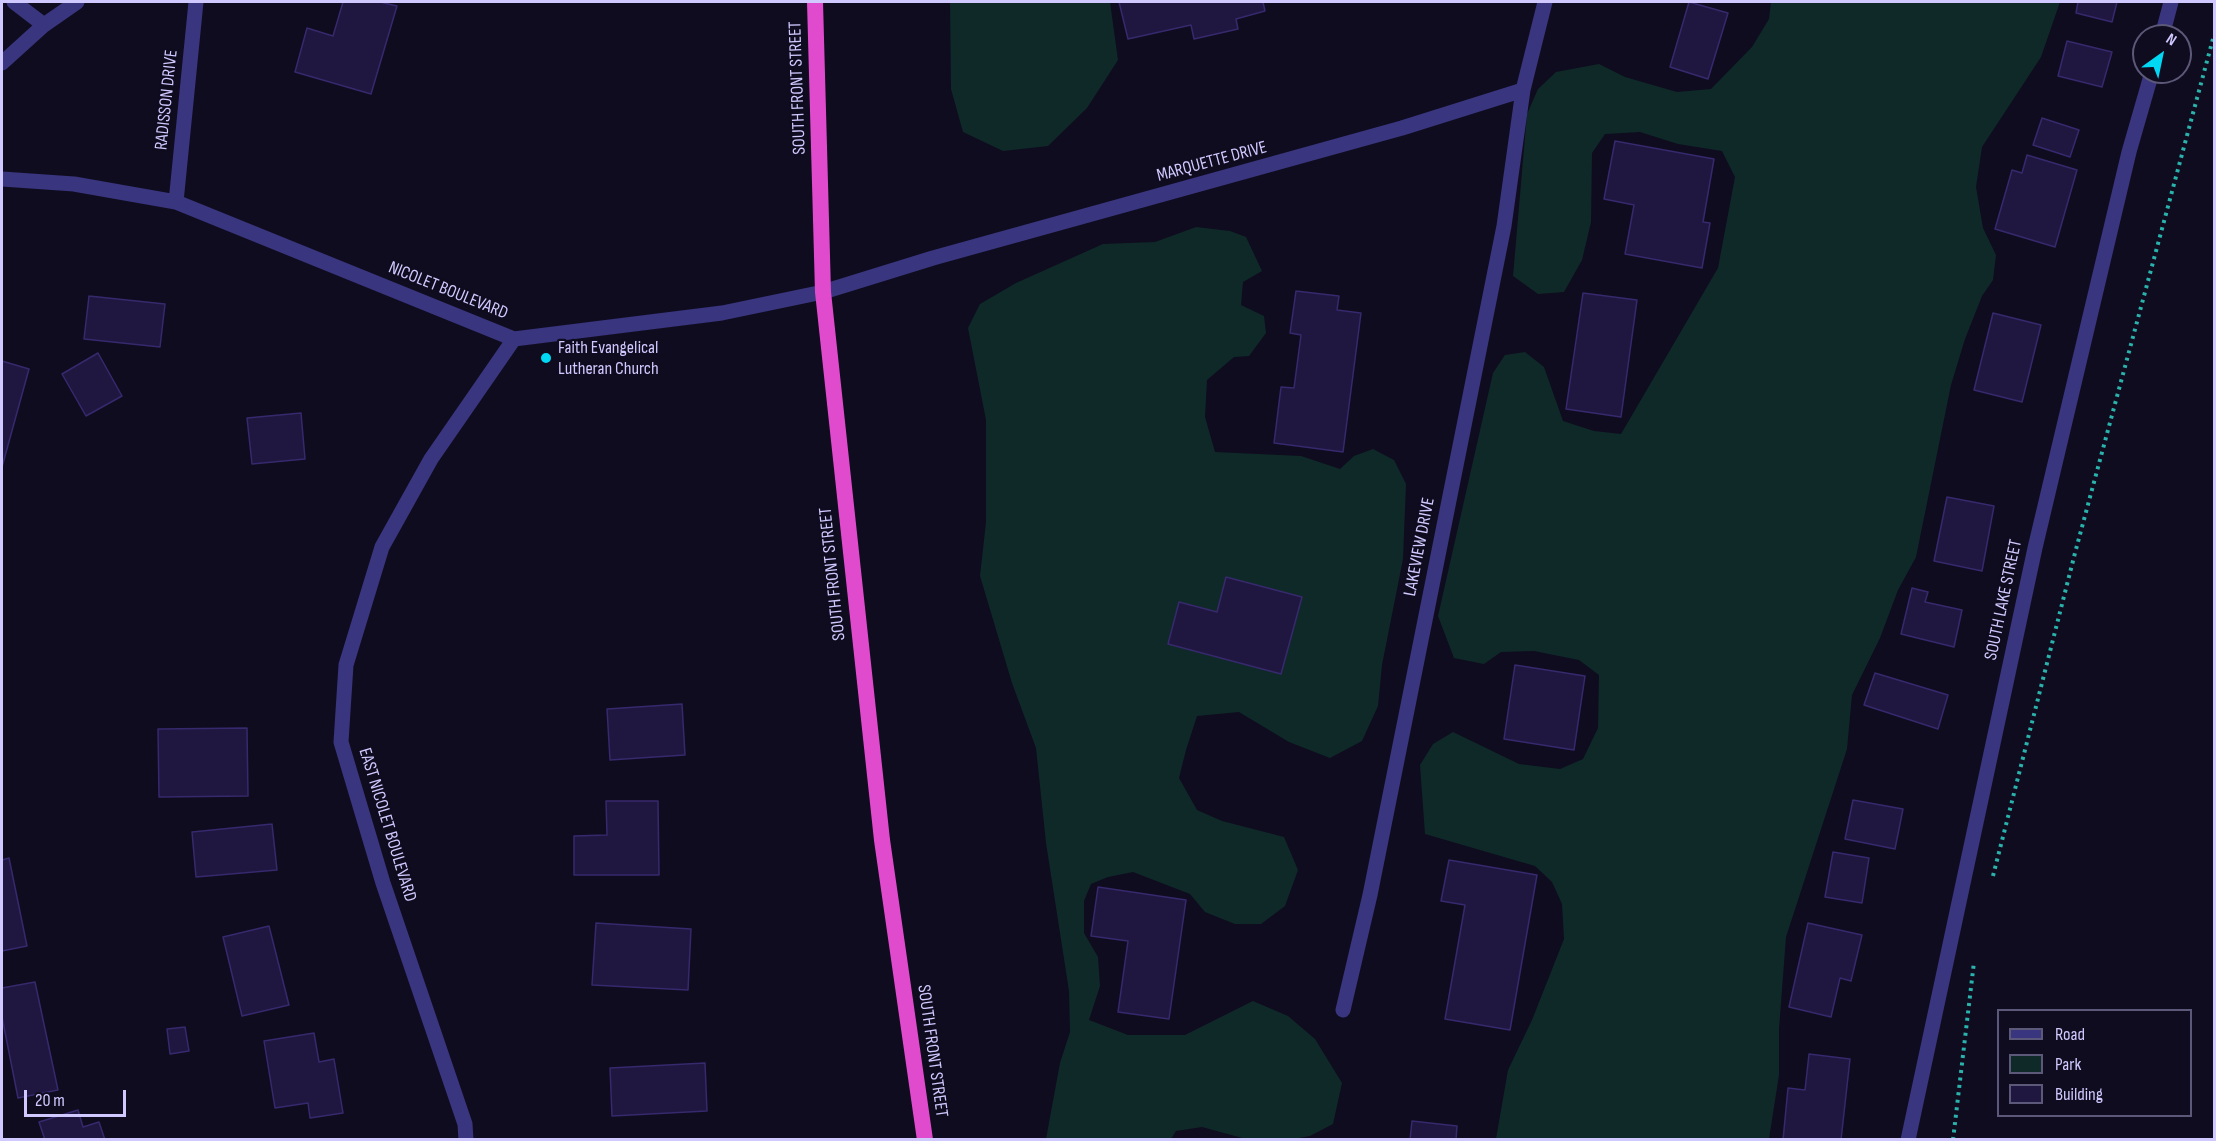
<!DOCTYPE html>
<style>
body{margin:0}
#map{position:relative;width:2216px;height:1141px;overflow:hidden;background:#0f0c1f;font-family:"Sofia Sans Condensed",sans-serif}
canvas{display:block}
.frame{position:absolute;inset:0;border:3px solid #d0c9ff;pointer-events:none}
.legend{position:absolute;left:1997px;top:1009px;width:195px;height:108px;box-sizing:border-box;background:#0f0c1f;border:2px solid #5c5879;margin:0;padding:8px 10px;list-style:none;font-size:18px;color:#d0c9ff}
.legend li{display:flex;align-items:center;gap:12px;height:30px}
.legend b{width:30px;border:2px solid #5c5879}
.north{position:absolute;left:2132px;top:24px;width:60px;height:60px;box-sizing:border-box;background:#0f0c1f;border:2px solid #5c5879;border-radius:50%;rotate:33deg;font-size:16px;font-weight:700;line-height:24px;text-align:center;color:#d0c9ff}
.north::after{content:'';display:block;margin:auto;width:21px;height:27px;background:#00d8f4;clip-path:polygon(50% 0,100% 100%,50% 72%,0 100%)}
.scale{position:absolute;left:24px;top:1090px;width:102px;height:27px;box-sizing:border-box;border:3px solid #d0c9ff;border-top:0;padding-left:8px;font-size:18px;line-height:21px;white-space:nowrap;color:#d0c9ff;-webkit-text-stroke:4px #0f0c1f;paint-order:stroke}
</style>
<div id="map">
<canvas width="2216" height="1141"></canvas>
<div class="frame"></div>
<ul class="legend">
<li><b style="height:8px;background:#39357f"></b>Road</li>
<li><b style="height:16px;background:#0f2928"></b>Park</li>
<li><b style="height:16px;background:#201740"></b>Building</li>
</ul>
<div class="north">N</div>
<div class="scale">20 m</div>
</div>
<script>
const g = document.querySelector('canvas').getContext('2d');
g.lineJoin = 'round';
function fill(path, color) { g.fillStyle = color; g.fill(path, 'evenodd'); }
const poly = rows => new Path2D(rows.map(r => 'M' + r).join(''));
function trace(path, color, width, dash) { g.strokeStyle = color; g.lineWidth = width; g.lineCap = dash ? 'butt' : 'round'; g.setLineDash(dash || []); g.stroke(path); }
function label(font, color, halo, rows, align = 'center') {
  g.font = font + ' "Sofia Sans Condensed",sans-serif'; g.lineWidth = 4.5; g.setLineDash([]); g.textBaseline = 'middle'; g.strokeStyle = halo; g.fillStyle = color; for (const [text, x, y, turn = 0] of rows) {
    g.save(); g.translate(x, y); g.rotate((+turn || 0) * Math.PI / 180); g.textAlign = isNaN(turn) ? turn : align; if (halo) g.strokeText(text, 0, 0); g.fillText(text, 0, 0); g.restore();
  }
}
const green = poly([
 [950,2,1110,2,1118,60,1087,108,1048,146,1003,151,963,132,951,89],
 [1771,2,2060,2,2041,57,1982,147,1976,187,1983,228,1996,255,1993,280,1982,296,1965,339,1951,385,1916,557,1898,590,1880,638,1852,695,1847,749,1786,937,1779,1029,1779,1075,1769,1139,1496,1139,1508,1070,1532,1020,1564,939,1562,904,1552,882,1535,866,1425,834,1420,765,1433,744,1453,732,1519,764,1560,769,1583,759,1598,728,1599,675,1579,660,1534,651,1501,652,1484,664,1454,658,1438,616,1493,373,1505,355,1525,352,1544,367,1563,421,1594,431,1621,434,1718,268,1735,177,1722,151,1678,144,1640,132,1605,134,1592,153,1591,222,1582,260,1564,292,1538,294,1513,276,1527,114,1538,89,1556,72,1599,64,1625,77,1677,92,1711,89,1752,47,1769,19],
 [1196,227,1230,231,1246,237,1262,271,1243,282,1241,305,1264,316,1266,333,1249,356,1234,357,1207,380,1205,417,1215,452,1301,456,1340,469,1354,456,1373,449,1394,460,1406,484,1403,559,1382,665,1378,706,1362,741,1330,758,1289,742,1239,712,1197,716,1186,750,1179,778,1197,810,1222,821,1284,837,1298,870,1285,906,1261,924,1235,924,1205,912,1190,894,1133,872,1108,877,1091,884,1084,901,1084,933,1098,957,1100,986,1089,1020,1128,1035,1185,1035,1253,1001,1288,1016,1315,1039,1342,1083,1333,1124,1310,1136,1293,1139,1246,1139,1202,1127,1176,1131,1171,1139,1046,1139,1060,1063,1070,1032,1069,991,1046,843,1036,748,1012,683,980,576,986,522,986,420,968,328,980,304,1016,283,1103,244,1155,242]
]);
const building = poly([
 [343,2,380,2,397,6,371,94,295,72,307,28,333,36,343,2],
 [1119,2,1263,2,1265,11,1236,19,1238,29,1194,39,1191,25,1128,39,1119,2],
 [1689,2,1728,13,1708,79,1670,67,1689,2],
 [2078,2,2117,2,2112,22,2076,13,2078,2],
 [2067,41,2112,52,2102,87,2058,76,2067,41],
 [2042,118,2079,130,2070,157,2033,145,2042,118],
 [1615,141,1714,159,1703,222,1710,223,1702,268,1625,254,1634,205,1604,199,1615,141],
 [2027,155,2077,170,2055,247,1995,229,2012,170,2022,173,2027,155],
 [1296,291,1339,296,1337,310,1361,313,1343,452,1274,443,1281,387,1294,388,1301,335,1290,333,1296,291],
 [1583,293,1637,300,1621,417,1566,409,1583,293],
 [89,296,165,304,160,347,84,339,89,296],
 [1993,313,2041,325,2022,402,1974,390,1993,313],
 [98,353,122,396,86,416,62,374,98,353],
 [2,361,29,369,2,467,2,361],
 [301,413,305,459,252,464,247,418,301,413],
 [1947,497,1994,506,1982,571,1934,561,1947,497],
 [1226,577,1302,597,1281,674,1168,644,1179,602,1217,612,1226,577],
 [1912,588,1928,592,1925,602,1962,610,1954,647,1901,634,1912,588],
 [1515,665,1585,676,1574,750,1504,739,1515,665],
 [1875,673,1948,695,1938,729,1864,705,1875,673],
 [682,704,685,755,610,760,607,709,682,704],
 [247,728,248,796,159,797,158,729,247,728],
 [1853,800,1903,809,1895,849,1845,839,1853,800],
 [606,801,658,801,659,875,574,875,574,836,607,835,606,801],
 [272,824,277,870,196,877,192,832,272,824],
 [1833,852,1869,858,1862,903,1825,897,1833,852],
 [9,858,27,946,2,951,2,860,9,858],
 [1449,860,1537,875,1510,1030,1445,1019,1465,905,1441,901,1449,860],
 [1098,887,1186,900,1169,1019,1118,1012,1128,941,1091,936,1098,887],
 [596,923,691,929,688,990,592,985,596,923],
 [1808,923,1862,935,1851,981,1840,978,1831,1017,1789,1007,1808,923],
 [269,926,289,1005,242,1016,223,937,269,926],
 [35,982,58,1090,18,1098,2,1017,2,988,35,982],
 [185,1027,189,1051,170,1054,167,1029,185,1027],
 [314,1033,319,1062,334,1059,343,1113,310,1118,308,1103,275,1108,264,1041,314,1033],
 [1809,1054,1850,1059,1841,1140,1783,1140,1788,1088,1805,1090,1809,1054],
 [705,1063,707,1111,612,1116,610,1068,705,1063],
 [78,1110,83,1127,99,1122,105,1140,45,1140,39,1122,78,1110],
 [1412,1121,1457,1126,1456,1140,1410,1140,1412,1121]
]);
const path = poly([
 [1993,876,2075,553,2214,35],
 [1953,1140,1974,962]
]);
const minor = poly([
 [14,2,44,25],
 [2162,36,2171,2],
 [2,63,44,25,77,2],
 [2,179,74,184,176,202,514,339,722,313,823,292,933,258,1402,128,1523,90],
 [176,202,196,2],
 [1343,1010,1370,895,1504,226,1523,90,1545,2],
 [466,1140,465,1124,383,883,341,742,346,665,382,547,431,459,514,339],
 [1908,1140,2035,548,2129,152,2152,72]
]);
const trunk = poly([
 [815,2,823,292,882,840,925,1140]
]);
const markers = [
 [546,358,6,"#00d8f4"]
];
const streetNames = [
 ["SOUTH FRONT STREET",798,88,-92],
 ["RADISSON DRIVE",167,100,-84],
 ["MARQUETTE DRIVE",1212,162,-15],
 ["NICOLET BOULEVARD",448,291,22],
 ["LAKEVIEW DRIVE",1420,547,-79],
 ["SOUTH FRONT STREET",833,574,-96],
 ["SOUTH LAKE STREET",2004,600,-78],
 ["EAST NICOLET BOULEVARD",387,825,73],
 ["SOUTH FRONT STREET",932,1051,82]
];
const poiNames = [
 ["Faith Evangelical",558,348],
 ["Lutheran Church",558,369]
];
fill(green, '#0f2928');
fill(building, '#201740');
trace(building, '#37296d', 1.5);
trace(path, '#2ab2ac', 4, [3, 4.5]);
trace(minor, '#39357f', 15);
trace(trunk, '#e04acd', 16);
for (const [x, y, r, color] of markers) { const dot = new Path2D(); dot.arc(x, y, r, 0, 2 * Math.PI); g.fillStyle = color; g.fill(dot); trace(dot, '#0f0c1f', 2); }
label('18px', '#d0c9ff', '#0f0c1f', streetNames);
label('18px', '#d0c9ff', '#0f0c1f', poiNames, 'left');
</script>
